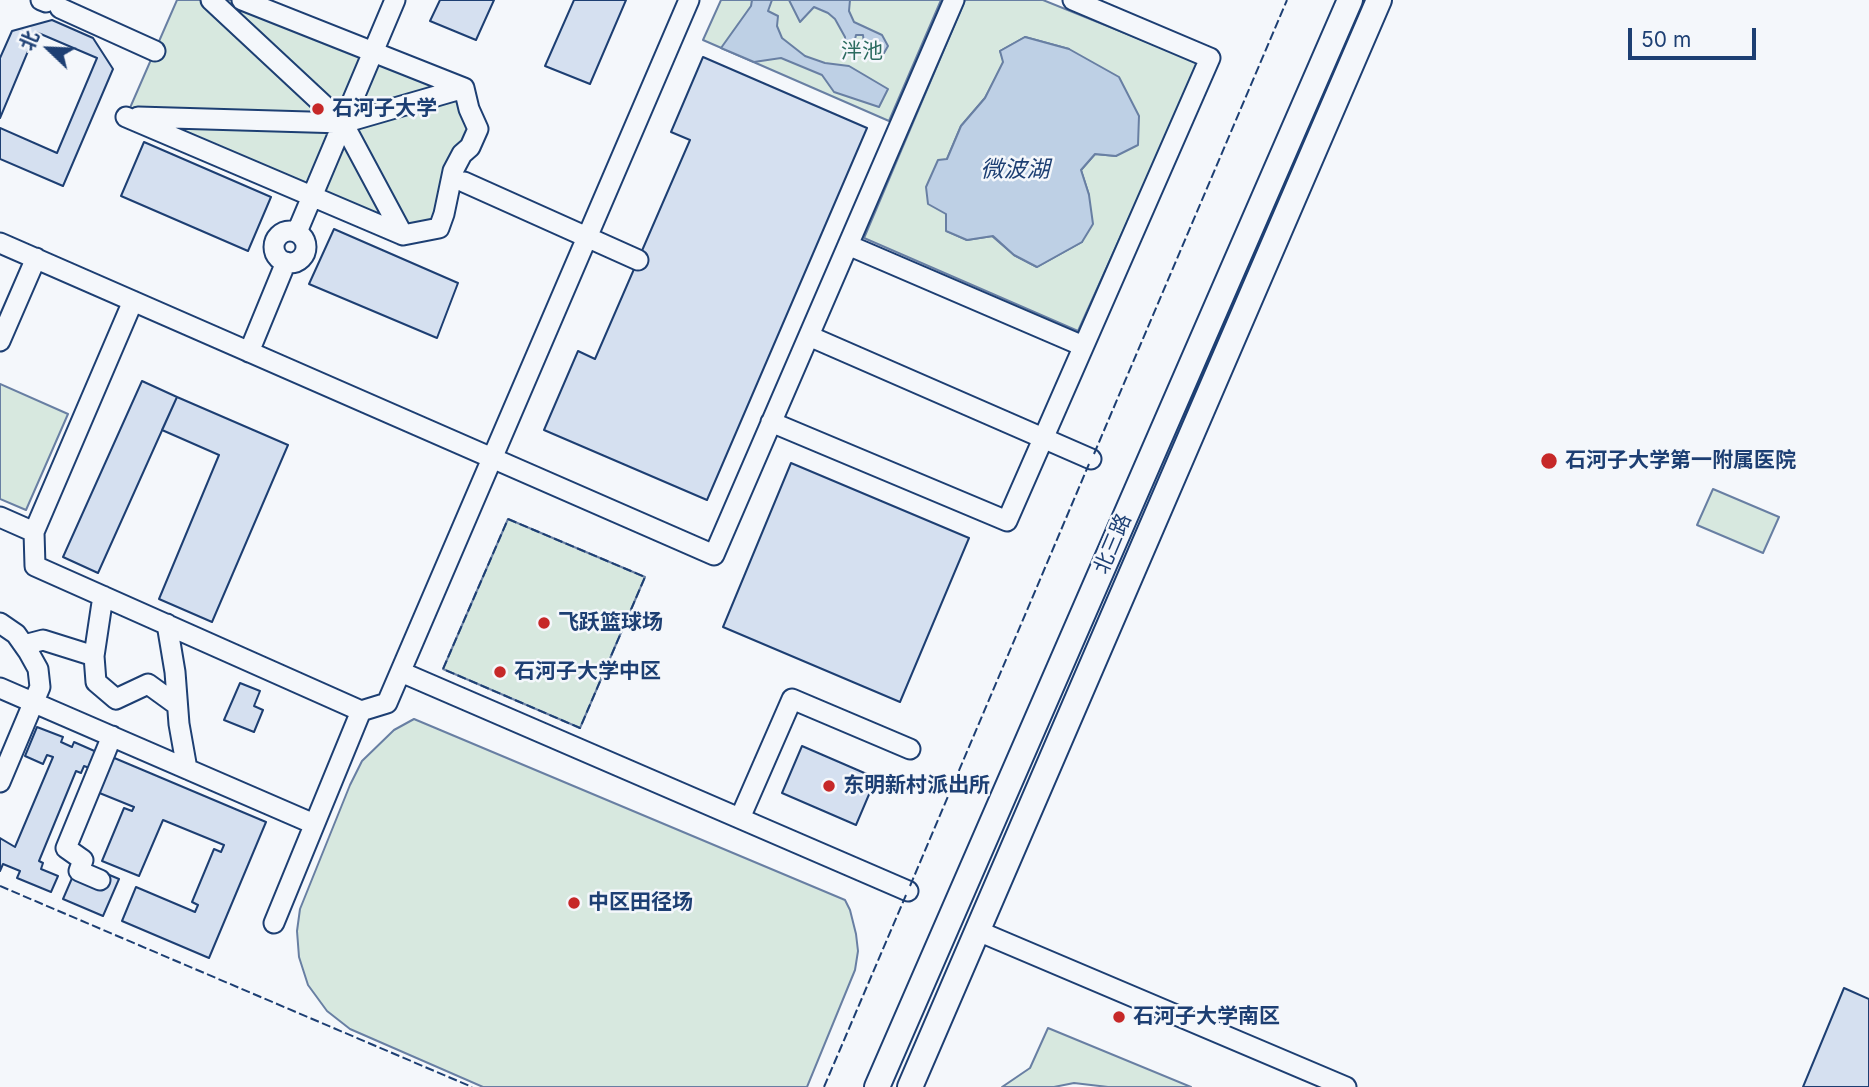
<!DOCTYPE html>
<meta charset="utf-8">
<style>
body{margin:0}
#map{position:relative;width:1869px;height:1087px;overflow:hidden;background:#f4f7fb;font-family:Inter,"Noto Sans SC",sans-serif}
canvas{display:block}
.north{position:absolute;left:14px;top:14px;width:70px;height:70px;-webkit-text-stroke:5px #f4f7fb;paint-order:stroke;rotate:293deg;font-size:19px;font-weight:700;line-height:28px;text-align:center;color:#1d3f73}
.north::after{content:'';display:block;margin:auto;width:24px;height:32px;background:#1d3f73;clip-path:polygon(50% 0,100% 100%,50% 72%,0 100%)}
.scale{position:absolute;left:1628px;top:28px;width:128px;height:32px;box-sizing:border-box;border:4px solid #1d3f73;border-top:0;padding-left:9px;font-size:21px;line-height:24px;white-space:nowrap;color:#1d3f73;-webkit-text-stroke:5px #f4f7fb;paint-order:stroke}
</style>
<div id="map">
<canvas width="1869" height="1087"></canvas>
<div class="north">北</div>
<div class="scale">50 m</div>
</div>
<script>
const g = document.querySelector('canvas').getContext('2d');
g.lineJoin = 'round';
function fill(path, color) { g.fillStyle = color; g.fill(path, 'evenodd'); }
const poly = rows => new Path2D(rows.map(r => 'M' + r).join(''));
function trace(path, color, width, dash) { g.strokeStyle = color; g.lineWidth = width; g.lineCap = dash ? 'butt' : 'round'; g.setLineDash(dash || []); g.stroke(path); }
function label(font, color, halo, rows, align = 'center') {
  g.font = font + ' Inter,"Noto Sans SC",sans-serif'; g.lineWidth = 5; g.setLineDash([]); g.textBaseline = 'middle'; g.strokeStyle = halo; g.fillStyle = color; for (const [text, x, y, turn = 0] of rows) {
    g.save(); g.translate(x, y); g.rotate((+turn || 0) * Math.PI / 180); g.textAlign = isNaN(turn) ? turn : align; if (halo) g.strokeText(text, 0, 0); g.fillText(text, 0, 0); g.restore();
  }
}
const green = poly([
 [177,0,242,0,464,88,470,130,439,228,403,235,126,117,177,0],
 [721,0,941,0,889,121,703,40,721,0],
 [965,0,1043,0,1199,63,1078,331,864,238,965,0],
 [1025,37,1069,49,1116,156,1095,154,1081,170,1089,195,1082,242,1037,267,1014,255,992,236,967,240,947,231,947,159,961,126,985,98,1004,62,1000,51,1025,37],
 [0,384,68,414,26,510,0,499,0,384],
 [1713,489,1779,517,1763,553,1697,525,1713,489],
 [508,519,645,577,580,728,443,669,508,519],
 [414,719,845,900,850,910,856,934,858,951,855,970,807,1087,483,1087,350,1029,327,1011,308,985,299,957,297,931,300,909,350,785,362,761,394,730,414,719],
 [1048,1028,1191,1087,1108,1087,1074,1083,1054,1087,1002,1087,1030,1068,1048,1028]
]);
const water = poly([
 [752,0,772,0,768,11,778,16,777,26,782,38,805,56,825,63,849,66,888,89,879,107,834,92,822,75,781,58,754,62,721,48,751,6,752,0],
 [789,0,850,0,849,11,854,22,882,35,888,46,884,53,864,44,863,35,856,35,854,44,846,49,845,37,835,19,828,13,814,7,800,22,789,0],
 [1025,37,1069,49,1119,77,1139,116,1138,145,1116,156,1095,154,1081,170,1089,195,1093,224,1082,242,1037,267,1014,255,993,236,967,240,946,231,946,214,928,204,926,187,938,160,947,159,961,126,985,98,1003,62,1000,51,1025,37]
]);
const building = poly([
 [440,0,494,0,476,40,430,21,440,0],
 [574,0,626,0,590,84,545,66,574,0],
 [52,20,93,38,113,69,63,186,0,159,0,128,57,153,97,58,36,32,0,118,0,58,12,31,52,20],
 [703,57,867,128,707,500,544,430,578,351,595,359,690,140,671,132,703,57],
 [144,142,271,197,248,251,121,196,144,142],
 [334,229,458,283,437,338,309,284,334,229],
 [142,381,177,397,98,573,63,557,142,381],
 [177,397,288,445,212,622,159,599,219,455,162,430,177,397],
 [791,463,969,538,900,702,723,627,791,463],
 [240,683,260,691,254,706,263,710,254,732,224,720,240,683],
 [37,727,63,737,61,742,72,747,74,742,99,753,92,769,84,766,81,773,76,771,39,861,43,863,41,869,58,876,51,892,17,878,20,871,3,864,0,871,0,838,15,847,53,757,47,755,43,764,25,756,37,727],
 [802,746,876,778,856,825,782,793,802,746],
 [112,757,266,822,209,958,122,921,136,887,195,912,198,905,192,902,214,849,221,852,224,845,163,820,139,876,102,861,124,808,132,811,134,807,97,792,112,757],
 [79,862,119,879,103,916,63,899,79,862],
 [1844,988,1869,999,1869,1087,1803,1087,1844,988]
]);
const minor = poly([
 [41,0,46,2],
 [211,0,343,123,403,235],
 [60,8,155,51],
 [126,117,403,235,439,228,444,214,453,171,462,154,470,147,478,129,469,109,464,88,242,0],
 [138,117,343,123,464,88],
 [464,182,638,260],
 '274 247a16 16 0 1 1 32 0a16 16 0 1 1-32 0Z',
 [297,232,395,0],
 [0,243,714,555,954,0],
 [848,245,1083,346],
 [133,301,34,532,35,566,361,711],
 [809,336,1091,459],
 [0,341,36,258],
 [249,352,286,262],
 [771,422,1007,521,1210,58,1073,0],
 [0,517,34,532],
 [0,623,16,634,28,651,38,669,40,687,0,782],
 [167,624,175,672,179,724,187,769],
 [24,645,43,640,94,656,96,682,116,699,148,684,177,705],
 [94,656,103,596],
 [401,672,908,891],
 [0,688,314,824],
 [740,818,792,699,910,749],
 [100,880,79,871,83,860,66,848,112,736],
 [274,923,361,711,387,703,689,0],
 [978,931,1346,1087]
]);
const major = poly([
 [877,1087,1350,0],
 [910,1087,1379,0]
]);
const fence = poly([
 [1094,454,1287,0],
 [508,519,645,577,580,728,443,669,508,519],
 [0,886,472,1087],
 [910,886,1089,464],
 [824,1087,906,895]
]);
const markers = [
 [318,109,7,"#c62828"],
 [1549,461,9,"#c62828"],
 [544,623,7,"#c62828"],
 [500,672,7,"#c62828"],
 [829,786,7,"#c62828"],
 [574,903,7,"#c62828"],
 [1119,1017,7,"#c62828"]
];
const parkNames = [
 ["泮池",862,52]
];
const poiNames = [
 ["石河子大学",332,109],
 ["石河子大学第一附属医院",1565,461],
 ["飞跃篮球场",558,623],
 ["石河子大学中区",514,672],
 ["东明新村派出所",843,786],
 ["中区田径场",588,903],
 ["石河子大学南区",1133,1017]
];
const streetNames = [
 ["北三路",1113,544,-67]
];
const waterNames = [
 ["微波湖",1015,170]
];
fill(green, '#d7e8df');
trace(green, '#687fa3', 2);
fill(water, '#bed0e5');
trace(water, '#687fa3', 2);
fill(building, '#d5e0f0');
trace(building, '#1d3f73', 2);
trace(minor, '#1d3f73', 23);
trace(major, '#1d3f73', 28);
trace(minor, '#f4f7fb', 19);
trace(major, '#f4f7fb', 24);
trace(fence, '#1d3f73', 2, [9, 3.5]);
for (const [x, y, r, color] of markers) { const dot = new Path2D(); dot.arc(x, y, r, 0, 2 * Math.PI); g.fillStyle = color; g.fill(dot); trace(dot, '#f4f7fb', 2.5); }
label('21px', '#2c6c60', '#f4f7fb', parkNames);
label('bold 21px', '#1d3f73', '#f4f7fb', poiNames, 'left');
label('21px', '#1d3f73', '#f4f7fb', streetNames);
label('italic 23px', '#1d3f73', '#f4f7fb', waterNames);
</script>
